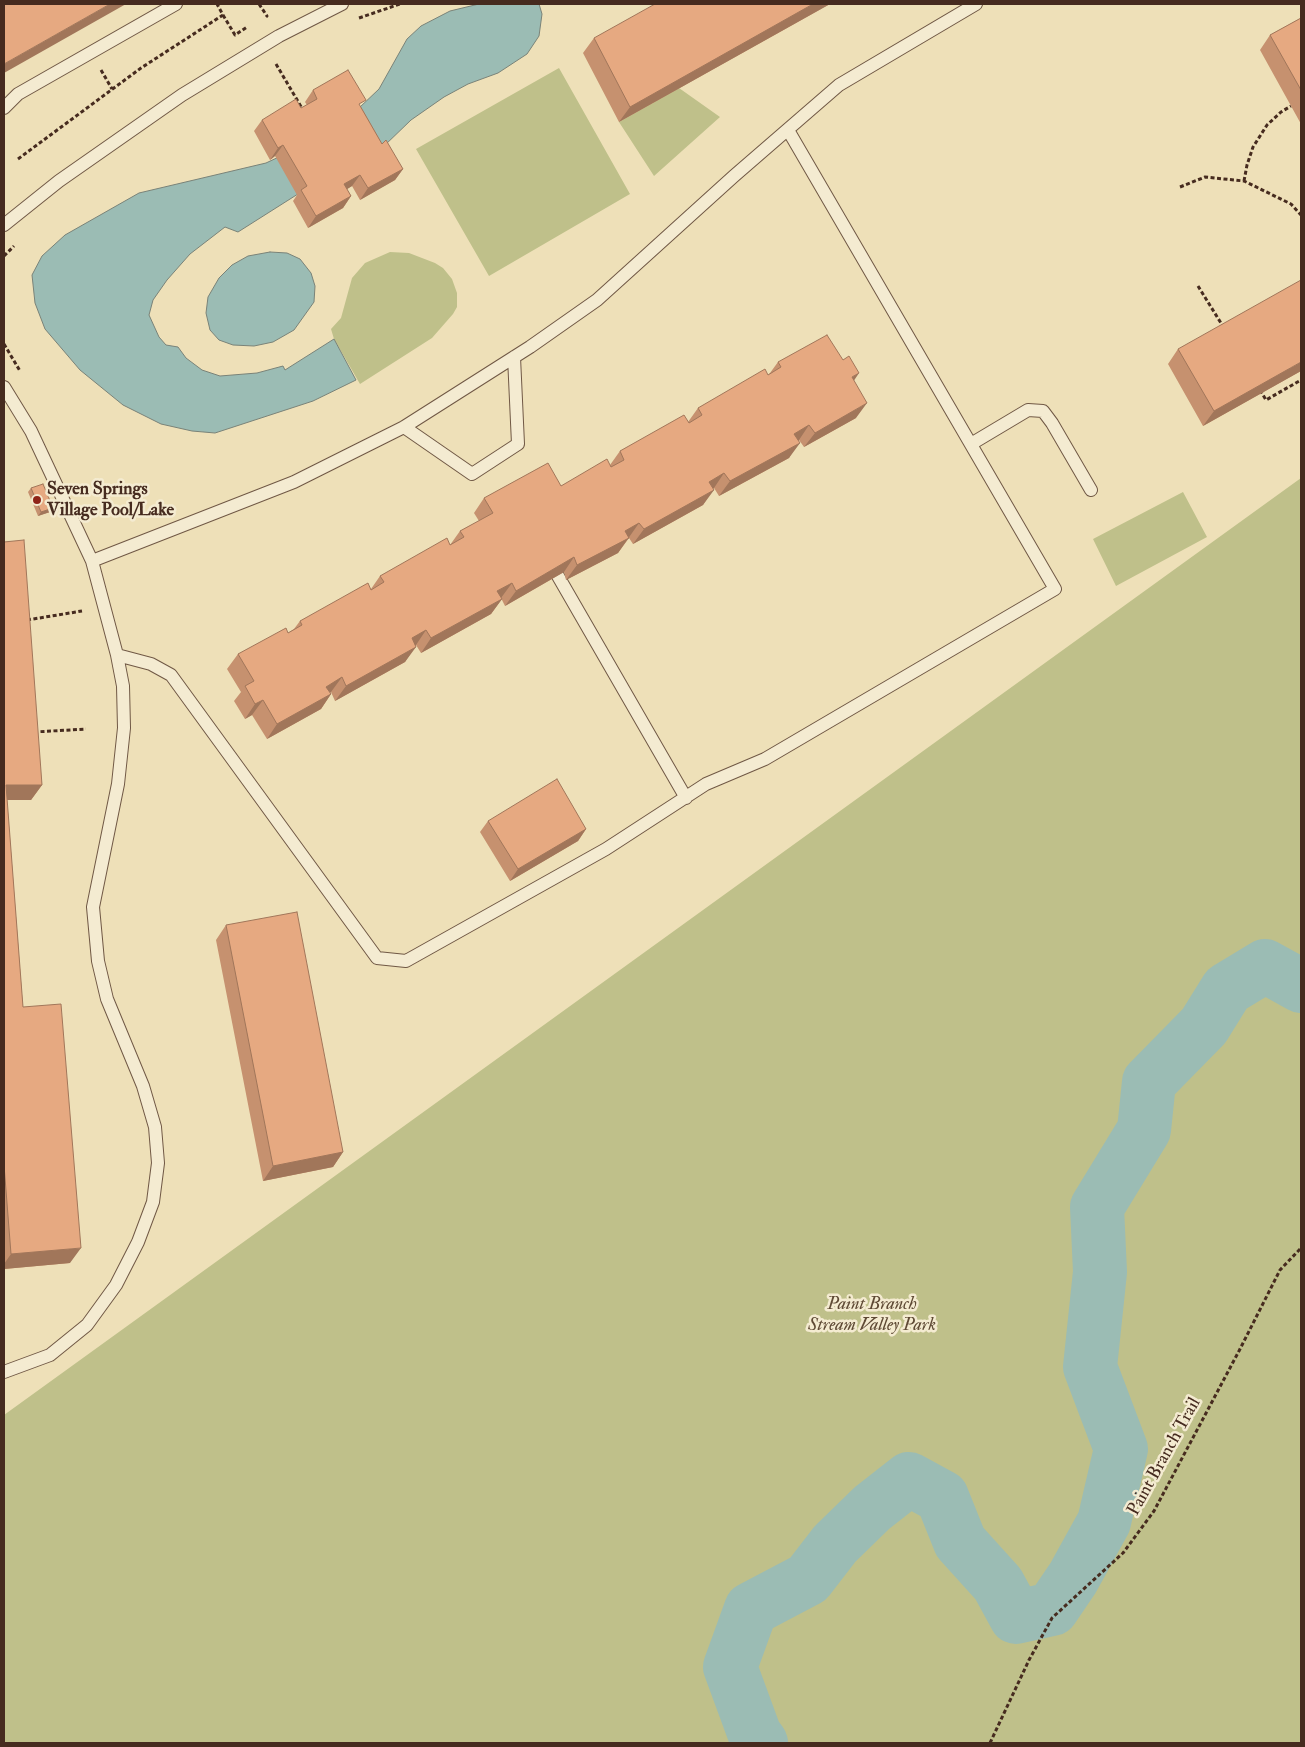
<!DOCTYPE html>
<style>
body{margin:0}
#map{position:relative;width:1305px;height:1747px;overflow:hidden;background:#eee0b8;font-family:"IM FELL Double Pica",serif}
canvas{display:block}
.frame{position:absolute;inset:0;border:5px solid #462b1f;pointer-events:none}
</style>
<div id="map">
<canvas width="1305" height="1747"></canvas>
<div class="frame"></div>
</div>
<script>
const g = document.querySelector('canvas').getContext('2d');
g.lineJoin = 'round';
function fill(path, color) { g.fillStyle = color; g.fill(path, 'evenodd'); }
const poly = rows => new Path2D(rows.map(r => 'M' + r).join(''));
function trace(path, color, width, dash) { g.strokeStyle = color; g.lineWidth = width; g.lineCap = dash ? 'butt' : 'round'; g.setLineDash(dash || []); g.stroke(path); }
function label(font, color, halo, rows, align = 'center') {
  g.font = font + ' "IM FELL Double Pica",serif'; g.lineWidth = 5; g.setLineDash([]); g.textBaseline = 'middle'; g.strokeStyle = halo; g.fillStyle = color; for (const [text, x, y, turn = 0] of rows) {
    g.save(); g.translate(x, y); g.rotate((+turn || 0) * Math.PI / 180); g.textAlign = isNaN(turn) ? turn : align; if (halo) g.strokeText(text, 0, 0); g.fillText(text, 0, 0); g.restore();
  }
}
const green = poly([
 [559,68,630,194,489,276,416,149],
 [679,88,720,117,654,176,619,122],
 [390,252,409,253,435,263,443,268,452,279,457,293,457,307,453,314,432,338,360,384,334,339,331,329,341,318,352,278,365,263],
 [1301,478,1301,1743,4,1743,4,1415],
 [1183,492,1207,537,1116,586,1093,539]
]);
const water = poly([
 [479,4,539,4,542,14,539,36,527,54,498,73,468,84,444,97,411,120,383,147,309,187,238,232,225,227,190,254,167,280,153,300,149,315,159,337,166,345,178,347,186,358,202,370,220,376,257,373,283,366,285,370,334,339,356,380,313,401,215,433,192,431,161,424,123,405,80,370,45,329,35,303,32,275,42,256,65,235,139,193,266,163,298,148,359,108,379,89,407,39,421,26,450,11,479,4],
 [270,252,287,253,300,259,311,273,315,286,314,302,294,330,273,342,254,346,233,345,219,340,210,330,206,313,208,297,219,278,232,265,248,256,270,252]
]);
const river = poly([
 [761,1743,755,1735,730,1667,751,1609,808,1579,835,1544,872,1508,909,1479,942,1497,960,1542,998,1584,1016,1617,1052,1609,1073,1578,1104,1522,1121,1449,1090,1367,1100,1272,1097,1207,1144,1130,1149,1082,1204,1026,1227,989,1265,966,1301,986]
]);
const path = poly([
 [259,4,267,16,266,17],
 [223,15,235,35,247,27],
 [359,18,400,4],
 [276,64,303,110],
 [101,70,112,89],
 [18,159,141,68,223,15,217,4],
 [1244,181,1247,165,1253,147,1267,125,1281,112,1291,106],
 [1180,187,1205,177,1244,181,1291,204,1301,215],
 [4,256,14,246],
 [1198,286,1224,328],
 [4,344,20,371],
 [1260,390,1266,400,1301,380],
 [27,620,82,611],
 [34,732,86,729],
 [990,1743,1029,1660,1052,1618,1123,1553,1154,1511,1239,1351,1280,1270,1301,1248]
]);
const service = poly([
 [4,108,18,94,176,4],
 [4,225,59,181,182,95,279,36,342,4],
 [4,387,31,431,92,561,117,655,123,686,124,728,118,784,93,907,98,961,107,999,143,1086,155,1127,158,1163,153,1202,138,1242,116,1285,87,1325,50,1355,4,1372],
 [404,427,472,474,518,444,514,357],
 [971,444,1028,410,1043,411,1052,423,1091,490],
 [92,561,294,482,404,427,530,347,597,300,734,176,839,85,976,4],
 [558,576,686,798],
 [117,655,151,664,171,675,377,958,406,961,606,849,706,784,765,759,1055,589,788,130]
]);
const wall = poly([
 [830,4,619,122,583,53,594,38],
 [1301,18,1301,124,1260,50,1270,35],
 [313,90,361,107,382,144,403,169,395,180,360,200,352,186,347,189,351,196,343,208,308,228,293,201,297,195,275,156,270,160,254,131,262,120,301,108,307,105,305,102],
 [1178,349,1301,371,1203,426,1168,364],
 [778,362,854,381,856,418,804,447,799,440,789,458,719,496,714,488,713,489,703,505,633,544,629,538,618,553,566,580,564,572,505,606,501,598,502,599,491,614,421,653,416,645,405,662,335,701,331,692,330,693,331,694,321,709,267,739,252,715,245,719,234,701,241,692,227,669,238,654,288,633,294,629,300,621,371,589,380,576,450,545,460,531,479,521,474,513,484,498,561,486,610,465,620,451,688,422,698,408,768,375,770,373],
 [31,488,53,508,50,512,38,516,28,492],
 [4,542,42,785,31,800,7,800,23,1007,70,1263,4,1269],
 [488,821,586,829,578,841,510,881,480,832],
 [226,925,343,1152,333,1167,263,1181,216,940]
]);
const shadedWall = poly([
 [110,4,126,4,4,73,4,64],
 [813,4,830,4,619,122,630,107],
 [283,145,275,156,270,160,278,148],
 [403,169,395,180,360,200,368,188],
 [360,175,352,186,336,196,344,184],
 [351,196,343,208,308,228,316,216],
 [1301,362,1301,371,1203,426,1214,411],
 [859,373,849,388,852,377],
 [867,403,856,418,804,447,815,433],
 [809,425,799,440,783,449,794,434],
 [800,443,789,458,719,496,730,481],
 [724,473,714,488,698,497,709,482],
 [714,490,703,505,633,544,644,529],
 [53,508,50,512,38,516,41,512],
 [639,523,618,553,566,580,577,565,625,531],
 [574,557,564,572,505,606,516,591],
 [512,583,501,598,487,606,497,591],
 [502,599,491,614,421,653,431,638],
 [426,630,416,645,402,653,412,638],
 [416,647,405,662,335,701,346,686],
 [342,677,331,692,316,702,326,687],
 [331,694,321,709,267,739,277,724],
 [263,700,252,715,245,719,255,704],
 [6,785,42,785,31,800,4,800],
 [586,829,578,841,510,881,518,869],
 [343,1152,333,1167,263,1181,273,1166],
 [81,1248,70,1263,4,1269,4,1264,11,1254]
]);
const building = poly([
 [4,4,110,4,4,64,4,4],
 [655,4,813,4,630,107,594,38,655,4],
 [1301,18,1301,90,1270,35,1301,18],
 [348,70,366,100,359,104,382,144,386,140,403,169,368,188,360,175,344,184,351,196,316,216,301,190,307,186,283,145,278,148,262,120,296,99,301,108,317,99,313,90,348,70],
 [1301,280,1301,362,1214,411,1178,349,1301,280],
 [827,335,843,360,849,356,859,373,852,377,867,403,815,433,809,425,794,434,800,443,730,481,724,473,709,482,714,490,644,529,639,523,625,531,629,538,577,565,574,557,516,591,512,583,497,591,502,599,431,638,426,630,412,638,416,647,346,686,342,677,326,687,331,694,277,724,263,700,255,704,245,686,254,681,238,654,286,628,288,633,302,625,300,621,368,583,371,590,384,582,380,576,447,538,450,545,464,537,460,531,493,513,484,498,548,463,561,486,607,459,611,467,624,460,620,451,684,415,689,423,702,415,698,408,765,369,768,375,781,367,778,362,827,335],
 [43,484,53,508,41,512,31,488,43,484],
 [24,540,42,785,6,785,23,1007,61,1004,81,1248,11,1254,4,1165,4,542,24,540],
 [557,779,586,829,518,869,488,821,557,779],
 [297,912,343,1152,273,1166,226,925,297,912]
]);
const markers = [
 [37,500,5,"#8f2418"]
];
const poiNames = [
 ["Seven Springs",47,490],
 ["Village Pool/Lake",47,511]
];
const parkNames = [
 ["Paint Branch",872,1305],
 ["Stream Valley Park",872,1326]
];
const streetNames = [
 ["Paint Branch Trail",1165,1457,-61]
];
fill(green, '#bfc08a');
fill(water, '#9bbcb4');
trace(water, '#798278', 1);
trace(river, '#9bbcb4', 54);
trace(service, '#705845', 14);
trace(path, '#462b1f', 3, [4, 2.5]);
trace(service, '#f4ebd1', 12);
fill(wall, '#c6916f');
fill(shadedWall, '#a1765a');
fill(building, '#e6a981');
trace(building, '#a1765a', 1);
for (const [x, y, r, color] of markers) { const dot = new Path2D(); dot.arc(x, y, r, 0, 2 * Math.PI); g.fillStyle = color; g.fill(dot); trace(dot, '#f4ebd1', 2); }
label('bold 18px', '#462b1f', '#f4ebd1', poiNames, 'left');
label('italic 18px', '#5e4934', '#f4ebd1', parkNames);
label('18px', '#462b1f', '#f4ebd1', streetNames);
</script>
